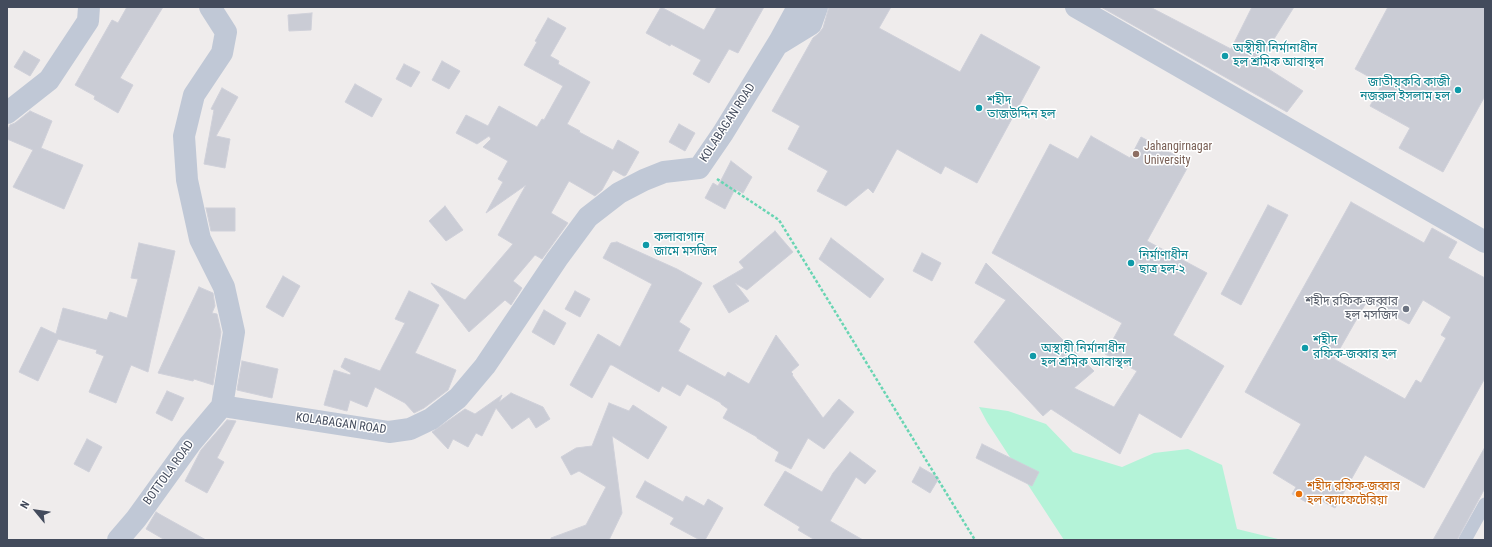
<!DOCTYPE html>
<meta charset="utf-8">
<style>
body{margin:0}
#map{position:relative;width:1492px;height:547px;overflow:hidden;background:#efecec;font-family:"Roboto Condensed",sans-serif}
canvas{display:block}
.frame{position:absolute;inset:0;border:8px solid #434b5c;pointer-events:none}
.north{position:absolute;left:16px;top:491px;width:40px;height:40px;-webkit-text-stroke:3px #fff;paint-order:stroke;rotate:299deg;font-size:11px;font-weight:700;line-height:16px;text-align:center;color:#434b5c}
.north::after{content:'';display:block;margin:auto;width:14px;height:18px;background:#434b5c;clip-path:polygon(50% 0,100% 100%,50% 72%,0 100%)}
</style>
<div id="map">
<canvas width="1492" height="547"></canvas>
<div class="frame"></div>
<div class="north">N</div>
</div>
<script>
const g = document.querySelector('canvas').getContext('2d');
g.lineJoin = 'round';
function fill(path, color) { g.fillStyle = color; g.fill(path, 'evenodd'); }
const poly = rows => new Path2D(rows.map(r => 'M' + r).join(''));
function trace(path, color, width, dash) { g.strokeStyle = color; g.lineWidth = width; g.lineCap = dash ? 'butt' : 'round'; g.setLineDash(dash || []); g.stroke(path); }
function label(font, color, halo, rows, align = 'center') {
  g.font = font + ' "Roboto Condensed","Noto Sans Bengali",sans-serif'; g.lineWidth = 3; g.setLineDash([]); g.textBaseline = 'middle'; g.strokeStyle = halo; g.fillStyle = color; for (const [text, x, y, turn = 0] of rows) {
    g.save(); g.translate(x, y); g.rotate((+turn || 0) * Math.PI / 180); g.textAlign = isNaN(turn) ? turn : align; if (halo) g.strokeText(text, 0, 0); g.fillText(text, 0, 0); g.restore();
  }
}
const green = poly([
 [979,407,1008,411,1046,424,1073,452,1122,467,1154,453,1188,449,1222,465,1237,529,1282,540,1064,540,987,422]
]);
const building = poly([
 [127,7,163,7,120,78,133,85,118,113,94,99,95,96,75,85,112,20,118,23,127,7],
 [661,7,704,30,717,7,764,7,738,53,729,49,709,83,693,74,701,60,671,44,670,46,646,33,661,7],
 [829,7,891,7,879,28,960,72,981,34,1040,67,977,183,945,166,941,174,897,149,873,193,868,188,846,206,817,191,828,171,788,149,800,126,772,111,813,38,818,34,823,28,829,7],
 [1101,7,1150,7,1231,49,1252,7,1294,7,1259,63,1303,91,1287,112,1101,7],
 [1388,7,1485,7,1485,96,1443,172,1399,148,1410,128,1370,106,1382,84,1355,69,1388,7],
 [312,13,311,30,289,31,288,15,312,13],
 [548,18,566,28,550,56,559,61,558,64,590,82,567,124,580,131,579,132,613,150,618,140,639,152,626,175,624,176,613,170,602,190,595,196,569,181,551,213,568,223,542,259,535,255,513,281,522,288,511,305,505,300,469,332,431,283,465,300,513,244,498,235,526,185,486,213,503,182,498,179,508,161,483,147,491,139,489,136,477,144,456,133,466,115,488,126,499,106,537,127,542,119,544,120,563,86,524,65,537,42,535,41,548,18],
 [24,51,40,60,30,76,14,67,24,51],
 [442,61,460,71,449,89,432,80,442,61],
 [404,64,420,72,411,87,396,79,404,64],
 [355,84,382,99,372,117,345,102,355,84],
 [222,88,238,97,216,136,230,139,225,168,204,164,214,110,211,109,222,88],
 [30,111,52,121,41,148,83,165,64,209,13,187,33,150,7,139,7,131,10,125,15,123,30,111],
 [679,124,695,133,685,151,669,142,679,124],
 [1091,136,1130,158,1141,137,1190,163,1147,241,1207,273,1173,335,1224,366,1181,438,1139,413,1120,454,1051,409,1043,416,974,342,1006,300,975,283,986,263,1094,371,1074,388,1114,407,1137,371,1105,354,1122,323,992,253,1050,144,1078,159,1091,136],
 [731,161,752,177,743,193,735,189,725,209,705,198,713,183,718,186,731,161],
 [1351,202,1424,243,1432,228,1457,242,1448,258,1485,278,1485,378,1424,488,1365,455,1335,508,1311,495,1306,502,1292,494,1296,487,1273,473,1301,424,1245,392,1351,202],
 [1423,300,1451,317,1441,335,1446,338,1421,383,1416,380,1405,399,1334,359,1367,301,1409,324,1423,300],
 [1268,205,1288,215,1241,305,1221,294,1268,205],
 [445,206,463,230,446,241,429,221,445,206],
 [206,208,235,208,235,231,211,231,206,208],
 [775,231,793,252,747,290,735,283,749,301,729,313,713,286,744,268,739,262,775,231],
 [831,238,884,279,870,298,819,259,831,238],
 [617,242,677,269,702,283,679,322,690,329,678,351,725,377,728,372,749,384,776,335,799,365,791,372,793,374,792,375,823,418,839,399,854,412,824,449,808,438,791,469,775,461,779,452,757,438,757,437,723,418,728,409,721,404,721,403,687,384,680,396,662,386,659,392,612,365,610,365,592,398,570,385,598,334,620,347,652,284,603,258,611,243,617,242],
 [139,243,175,251,148,372,131,365,116,403,89,392,104,356,96,353,97,350,58,339,38,381,19,372,41,327,56,334,63,308,107,320,110,312,127,318,138,279,131,278,139,243],
 [922,253,941,263,932,281,913,271,922,253],
 [283,276,300,286,283,317,266,307,283,276],
 [199,287,213,293,215,306,212,313,217,314,221,332,213,385,194,379,193,381,158,373,199,287],
 [409,291,439,305,415,353,456,370,448,390,424,408,414,413,405,403,375,387,367,407,350,400,347,411,324,405,334,370,350,375,351,373,341,367,345,358,380,371,405,323,395,319,409,291],
 [575,291,590,299,580,317,565,309,575,291],
 [544,310,566,323,554,345,532,332,544,310],
 [242,361,278,369,272,398,237,390,242,361],
 [167,391,184,398,172,421,156,413,167,391],
 [511,393,543,407,550,419,536,428,529,417,512,429,496,408,482,436,476,433,468,447,453,439,448,449,432,432,465,409,475,414,502,395,499,402,511,393],
 [609,403,629,411,633,405,667,427,648,459,612,436,622,513,609,540,551,540,551,538,586,525,606,487,579,471,571,475,561,457,576,448,592,446,609,403],
 [227,420,236,421,217,458,224,462,207,493,185,481,201,450,227,420],
 [87,439,102,447,89,472,74,464,87,439],
 [982,444,1039,472,1032,486,976,458,982,444],
 [1485,447,1485,488,1457,540,1433,540,1485,447],
 [850,452,876,471,865,484,856,477,830,521,863,540,815,540,798,530,800,527,764,505,785,471,822,492,833,473,850,452],
 [920,467,939,478,930,493,912,482,920,467],
 [645,481,683,502,686,496,704,506,708,499,723,508,705,540,700,540,670,524,674,518,636,497,645,481],
 [156,512,161,515,206,540,165,540,146,529,156,512]
]);
const path = poly([
 [717,179,779,220,975,540]
]);
const lane = poly([
 [1465,540,1485,504]
]);
const street = poly([
 [210,7,226,32,222,53,194,95,184,136,187,180,200,239,224,287,234,332,222,406],
 [1076,7,1485,242],
 [780,43,811,24,817,7],
 [7,113,49,80,88,21,89,7],
 [222,406,389,432,410,429,431,419,458,398,485,366,557,259,588,217,619,193,644,180,664,172,699,168,723,133,780,40,798,7],
 [118,540,136,519,190,444,222,406]
]);
const markers = [
 [1225,56,4,"#0f9aa8"],
 [1458,90,4,"#0f9aa8"],
 [979,108,4,"#0f9aa8"],
 [1136,154,4,"#8d6e63"],
 [646,245,4,"#0f9aa8"],
 [1131,263,4,"#0f9aa8"],
 [1406,309,4,"#6b7280"],
 [1305,348,4,"#0f9aa8"],
 [1033,356,4,"#0f9aa8"],
 [1299,494,4,"#e8710a"]
];
const cultureNames = [
 ["অস্থীয়ী নির্মানাধীন",1233,49],
 ["হল শ্রমিক আবাস্থল",1233,63],
 ["জাতীয়কবি কাজী",1450,83,"right"],
 ["নজরুল ইসলাম হল",1450,97,"right"],
 ["শহীদ",987,101],
 ["তাজউদ্দিন হল",987,115],
 ["কলাবাগান",654,238],
 ["জামে মসজিদ",654,252],
 ["নির্মাণাধীন",1139,256],
 ["ছাত্র হল-২",1139,270],
 ["শহীদ",1313,341],
 ["রফিক-জব্বার হল",1313,355],
 ["অস্থায়ী নির্মানাধীন",1041,349],
 ["হল শ্রমিক আবাস্থল",1041,363]
];
const streetNames = [
 ["KOLABAGAN ROAD",728,123,-57],
 ["KOLABAGAN ROAD",341,424,8],
 ["BOTTOLA ROAD",169,473,-54]
];
const educationNames = [
 ["Jahangirnagar",1144,147],
 ["University",1144,161]
];
const worshipNames = [
 ["শহীদ রফিক-জব্বার",1398,302],
 ["হল মসজিদ",1398,316]
];
const foodNames = [
 ["শহীদ রফিক-জব্বার",1307,487],
 ["হল ক্যাফেটেরিয়া",1307,501]
];
fill(green, '#b4f3d8');
fill(building, '#caccd5');
trace(building, '#cfd0d9', 1);
trace(path, '#69d5b3', 2.5, [3, 2]);
trace(lane, '#c0c8d6', 13);
trace(street, '#c0c8d6', 22);
for (const [x, y, r, color] of markers) { const dot = new Path2D(); dot.arc(x, y, r, 0, 2 * Math.PI); g.fillStyle = color; g.fill(dot); trace(dot, '#fff', 1.5); }
label('12px', '#0d838f', '#fff', cultureNames, 'left');
label('12px', '#434b5c', '#fff', streetNames);
label('12px', '#785e54', '#fff', educationNames, 'left');
label('12px', '#5b616d', '#fff', worshipNames, 'right');
label('12px', '#c56008', '#fff', foodNames, 'left');
</script>
